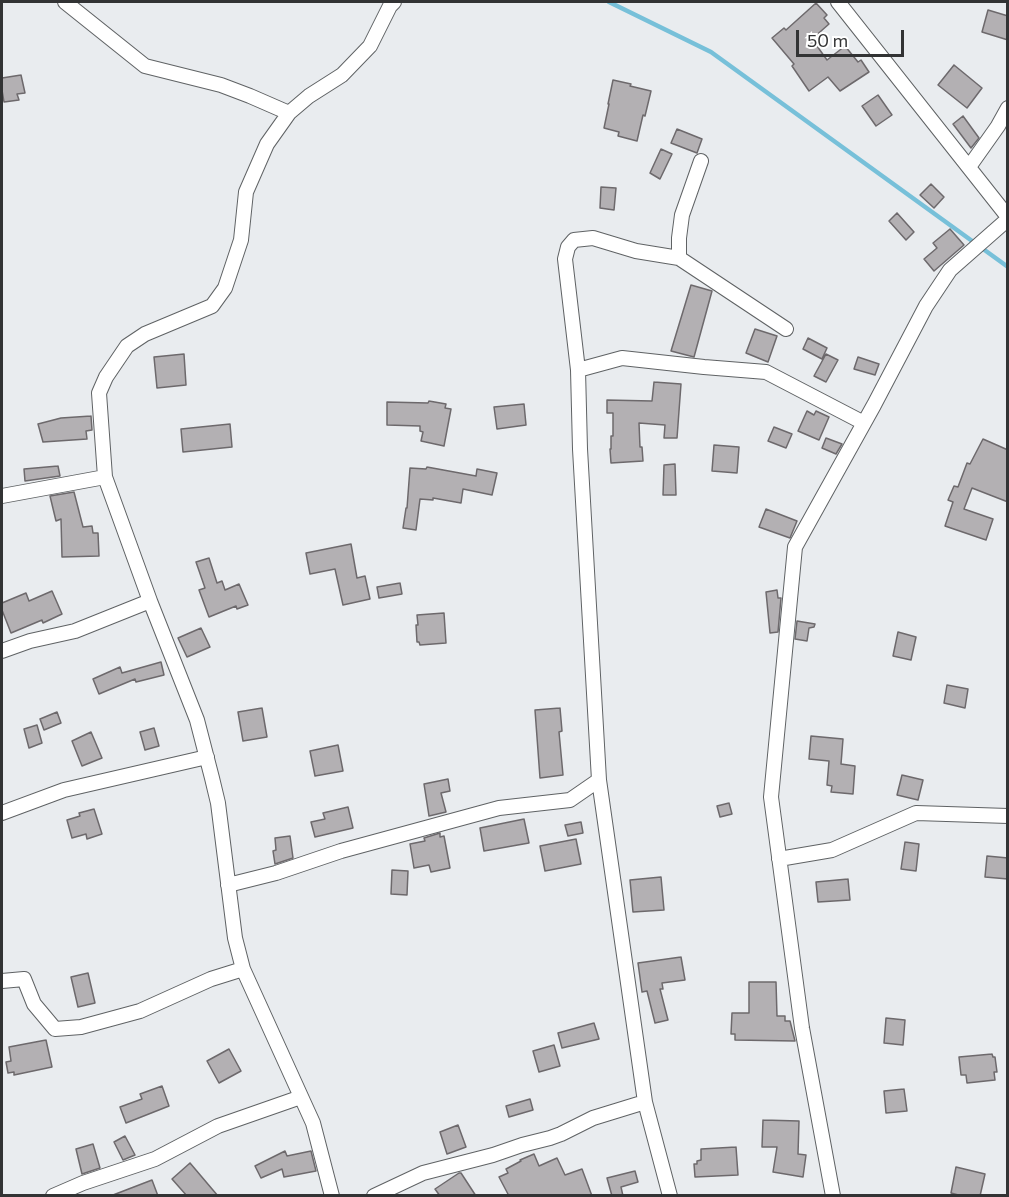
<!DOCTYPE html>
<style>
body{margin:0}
#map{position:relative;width:1009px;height:1197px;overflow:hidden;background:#e9ecef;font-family:Commissioner,sans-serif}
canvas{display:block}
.frame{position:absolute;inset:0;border:3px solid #323334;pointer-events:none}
.scale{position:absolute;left:796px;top:30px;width:108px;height:27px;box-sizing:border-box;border:3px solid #323334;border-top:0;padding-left:8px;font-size:18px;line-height:21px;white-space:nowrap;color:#323334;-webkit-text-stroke:4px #fff;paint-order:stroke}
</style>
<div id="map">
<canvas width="1009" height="1197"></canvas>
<div class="frame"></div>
<div class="scale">50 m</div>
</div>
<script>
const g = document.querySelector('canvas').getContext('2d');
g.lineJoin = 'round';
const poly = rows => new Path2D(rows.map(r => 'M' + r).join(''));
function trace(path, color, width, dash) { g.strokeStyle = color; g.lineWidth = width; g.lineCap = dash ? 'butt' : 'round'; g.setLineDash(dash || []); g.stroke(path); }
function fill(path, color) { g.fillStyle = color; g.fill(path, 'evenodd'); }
const stream = poly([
 [609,2,711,52,1008,267]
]);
const building = poly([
 [816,3,827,15,824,18,829,24,812,39,827,60,845,46,858,62,861,60,869,72,840,91,828,77,809,91,792,66,794,64,772,38,784,28,786,30,816,3],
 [988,10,1008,16,1008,40,982,32,988,10],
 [954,65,982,88,967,108,938,85,954,65],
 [21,75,25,93,17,94,19,100,4,102,2,90,2,78,21,75],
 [613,80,631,84,630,86,651,91,645,116,643,115,637,141,618,136,619,132,604,128,609,104,608,104,613,80],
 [878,95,892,115,876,126,862,106,878,95],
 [963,116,979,138,971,148,953,124,963,116],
 [677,129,702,139,697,153,671,143,677,129],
 [661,149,672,154,660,179,650,173,661,149],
 [931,184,944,197,934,208,920,195,931,184],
 [601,187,616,188,614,210,600,208,601,187],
 [897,213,914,232,906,240,889,221,897,213],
 [950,229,964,245,934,271,924,259,937,248,933,243,950,229],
 [691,285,712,291,694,357,671,351,691,285],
 [755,329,777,336,768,362,746,353,755,329],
 [808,338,827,348,822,359,803,349,808,338],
 [184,354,186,385,157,388,154,357,184,354],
 [826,354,838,360,826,382,814,376,826,354],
 [858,357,879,364,875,375,854,369,858,357],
 [654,382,681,384,677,438,664,438,665,425,639,423,640,447,642,447,643,461,611,463,610,449,611,449,611,436,613,436,613,413,607,413,607,400,652,401,654,382],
 [429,401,446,404,445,408,451,409,444,446,421,441,423,432,420,431,420,426,387,425,387,402,428,403,429,401],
 [524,404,526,425,497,429,494,407,524,404],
 [807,411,814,415,816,411,829,417,819,440,798,431,807,411],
 [91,416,92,430,86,431,87,439,43,442,38,424,61,418,91,416],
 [230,424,232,447,183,452,181,429,230,424],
 [774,427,792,434,786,448,768,441,774,427],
 [826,438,842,444,836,454,822,448,826,438],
 [983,439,1008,450,1008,502,972,488,964,509,993,519,986,540,945,526,953,502,948,500,954,486,958,487,967,463,970,464,983,439],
 [714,445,739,447,737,473,712,471,714,445],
 [675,464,676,495,663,495,664,465,675,464],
 [58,466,60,476,25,481,24,469,58,466],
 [427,467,476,476,477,469,497,473,492,495,463,489,461,503,433,498,433,500,420,499,416,530,403,528,406,508,407,508,410,468,426,469,427,467],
 [74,492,83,527,92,526,93,533,98,533,99,556,62,557,61,519,56,521,50,496,74,492],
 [766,509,797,521,790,538,759,527,766,509],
 [351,544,357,578,365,576,370,599,343,605,335,569,310,574,306,553,351,544],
 [209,558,217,583,222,581,225,590,239,584,248,605,237,609,236,606,209,617,199,590,205,588,196,562,209,558],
 [400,583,402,594,379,598,377,587,400,583],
 [777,590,778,598,781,598,778,632,770,633,766,592,777,590],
 [52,591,62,614,43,623,42,620,11,633,2,610,2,603,26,593,29,601,52,591],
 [444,613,446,643,420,645,419,642,417,642,416,625,418,625,417,615,444,613],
 [797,621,815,624,814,627,809,628,807,641,795,639,797,621],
 [201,628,210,647,187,657,178,638,201,628],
 [898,632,916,637,911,660,893,656,898,632],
 [161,662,164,675,136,682,135,679,99,694,93,679,120,667,122,673,161,662],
 [947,685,968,689,965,708,944,703,947,685],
 [262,708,267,737,243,741,238,712,262,708],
 [560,708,562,731,559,732,563,775,540,778,535,710,560,708],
 [57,712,61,723,44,730,40,719,57,712],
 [37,725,42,743,29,748,24,729,37,725],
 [154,728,159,746,145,750,140,732,154,728],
 [91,732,102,758,82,766,72,741,91,732],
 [811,736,843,739,841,764,855,766,853,794,831,792,832,786,827,785,829,761,809,759,811,736],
 [338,745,343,771,315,776,310,751,338,745],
 [902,775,923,780,918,800,897,795,902,775],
 [448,779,450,791,441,793,446,812,429,816,424,784,448,779],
 [729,803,732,814,720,817,717,806,729,803],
 [348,807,353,828,315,837,311,822,325,819,323,813,348,807],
 [94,809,102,834,87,839,86,834,72,838,67,820,80,816,79,813,94,809],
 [524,819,529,843,484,851,480,828,524,819],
 [581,822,583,833,568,836,565,825,581,822],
 [440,833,440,837,444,836,450,868,431,872,429,865,414,868,410,844,425,841,424,838,440,833],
 [290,836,293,858,275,864,273,851,276,850,275,838,290,836],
 [576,839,581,864,545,871,540,846,576,839],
 [905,842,919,844,916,871,901,869,905,842],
 [987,856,1008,858,1008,879,985,877,987,856],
 [392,870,408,871,407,895,391,894,392,870],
 [661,877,664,910,633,912,630,880,661,877],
 [848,879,850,900,818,902,816,882,848,879],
 [681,957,685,980,662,983,663,989,660,989,668,1020,655,1023,647,991,642,992,638,963,681,957],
 [88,973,95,1003,78,1007,71,977,88,973],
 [749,982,776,982,777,1016,785,1016,785,1021,790,1021,795,1041,735,1040,735,1034,731,1034,732,1013,749,1013,749,982],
 [886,1018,905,1020,903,1045,884,1043,886,1018],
 [594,1023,599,1039,562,1048,558,1033,594,1023],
 [46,1040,52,1067,14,1075,14,1072,8,1073,6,1062,11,1061,9,1047,46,1040],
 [554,1045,560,1066,539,1072,533,1051,554,1045],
 [229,1049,241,1071,219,1083,207,1061,229,1049],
 [992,1054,993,1057,995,1057,997,1072,994,1072,995,1080,967,1083,966,1075,961,1075,959,1057,992,1054],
 [162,1086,169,1106,126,1123,120,1107,142,1099,140,1094,162,1086],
 [904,1089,907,1111,886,1113,884,1091,904,1089],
 [530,1099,533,1110,509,1117,506,1106,530,1099],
 [763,1120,799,1121,798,1154,806,1155,803,1177,773,1172,777,1147,762,1147,763,1120],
 [458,1125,466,1147,447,1154,440,1132,458,1125],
 [125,1136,135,1155,123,1160,114,1142,125,1136],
 [93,1144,100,1168,82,1174,76,1149,93,1144],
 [736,1147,738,1175,695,1177,694,1164,697,1164,697,1161,701,1160,701,1149,736,1147],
 [285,1151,287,1156,311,1151,316,1171,284,1177,282,1169,261,1178,255,1166,285,1151],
 [534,1154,539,1166,557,1158,565,1175,582,1169,592,1196,509,1196,499,1177,508,1173,506,1169,521,1161,520,1160,534,1154],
 [190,1163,218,1196,187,1196,172,1179,190,1163],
 [956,1167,985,1174,980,1196,962,1196,951,1193,956,1167],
 [635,1171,638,1182,621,1187,623,1196,612,1196,607,1178,635,1171],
 [459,1173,461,1173,476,1196,440,1196,435,1189,459,1173],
 [152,1180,158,1196,114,1196,113,1195,152,1180]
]);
const street = poly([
 [65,2,145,66,221,85,250,96,289,113],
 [838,2,1008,217],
 [701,161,682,215,679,238,679,258,786,329],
 [969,167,998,126,1008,108],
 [578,370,622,358,704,367,766,372,864,423],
 [2,496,105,477],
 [150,601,197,720,212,778,218,803,235,938,243,969,313,1123,332,1196],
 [2,651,30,641,75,631,150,601,105,477,99,393,106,377,127,346,145,334,212,306,225,288,241,240,246,192,267,144,289,113,309,96,342,75,370,46,390,6,394,2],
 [2,813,64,790,207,757],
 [779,859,832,850,916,813,1008,816],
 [228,885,276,873,341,851,499,808,570,800,599,780],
 [2,981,24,979,34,1004,55,1029,81,1027,140,1011,211,979,243,969],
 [53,1196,83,1183,155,1159,218,1126,301,1097],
 [374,1196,423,1173,493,1155,522,1145,550,1138,561,1134,593,1118,645,1102],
 [670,1196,645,1102,599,780,580,449,578,370,565,259,568,247,574,240,593,238,636,251,679,258],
 [833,1196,802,1028,771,797,795,547,874,405,926,306,950,270,1008,219]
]);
trace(stream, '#77c0d9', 4.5);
fill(building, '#b3b0b3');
trace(building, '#6d696c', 1.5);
trace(street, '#5f6264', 16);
trace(street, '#fff', 14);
</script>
